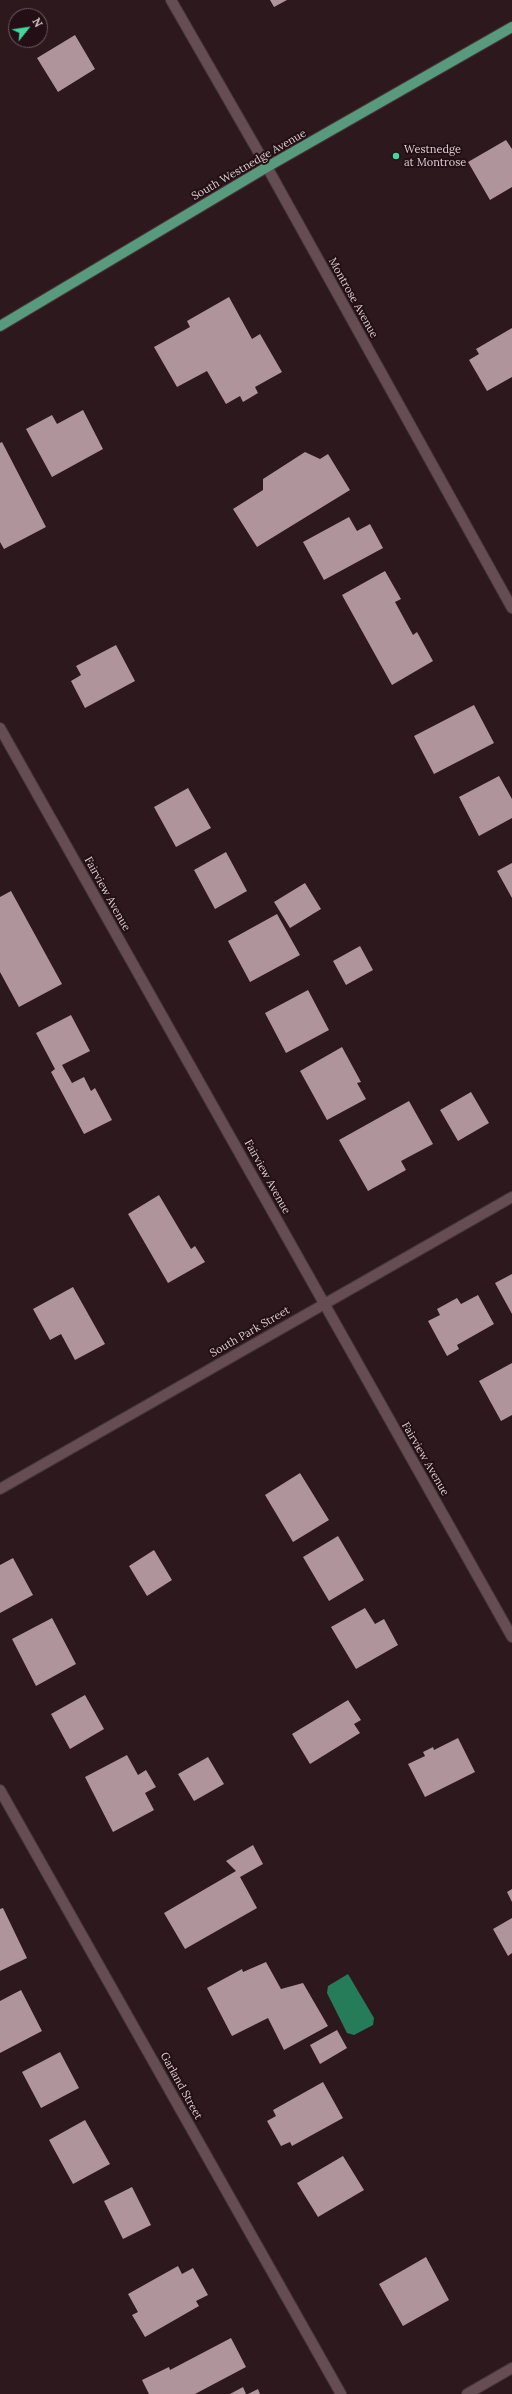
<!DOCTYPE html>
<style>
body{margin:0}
#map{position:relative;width:512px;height:2394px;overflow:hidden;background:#2d181e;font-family:Lora,serif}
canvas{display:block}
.north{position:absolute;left:8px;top:8px;width:40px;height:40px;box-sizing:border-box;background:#230f15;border:1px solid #6e5c61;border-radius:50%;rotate:60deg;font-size:11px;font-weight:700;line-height:16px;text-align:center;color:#decfd3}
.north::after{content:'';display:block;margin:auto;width:14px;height:18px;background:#48d49d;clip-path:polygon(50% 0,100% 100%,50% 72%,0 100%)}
</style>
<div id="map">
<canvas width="512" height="2394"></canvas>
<div class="north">N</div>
</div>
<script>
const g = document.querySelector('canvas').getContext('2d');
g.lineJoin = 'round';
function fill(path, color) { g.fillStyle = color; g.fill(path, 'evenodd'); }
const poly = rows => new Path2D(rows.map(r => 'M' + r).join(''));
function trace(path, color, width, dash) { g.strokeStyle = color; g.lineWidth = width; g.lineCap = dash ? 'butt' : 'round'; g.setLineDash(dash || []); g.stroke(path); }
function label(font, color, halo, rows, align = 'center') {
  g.font = font + ' Lora,serif'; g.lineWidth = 4; g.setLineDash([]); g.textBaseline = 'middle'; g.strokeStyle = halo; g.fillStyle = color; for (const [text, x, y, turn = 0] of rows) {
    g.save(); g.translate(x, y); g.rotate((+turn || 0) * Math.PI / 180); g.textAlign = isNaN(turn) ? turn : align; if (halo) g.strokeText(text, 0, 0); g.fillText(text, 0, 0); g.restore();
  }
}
const water = poly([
 [348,1974,374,2018,373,2025,354,2035,347,2033,327,1993,328,1986]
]);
const building = poly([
 [270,0,287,0,274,7],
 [75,35,95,69,58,92,37,58],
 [506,140,512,149,512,187,490,200,468,162],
 [229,297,252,339,260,334,282,372,255,387,258,393,243,402,240,396,226,404,207,371,177,387,154,347,190,327,187,321],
 [512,328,512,377,487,391,469,360,479,354,476,349],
 [83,410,103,449,52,477,26,429,52,415,57,424],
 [2,442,46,527,4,549,0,542,0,443],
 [305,452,320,459,328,454,350,490,257,547,233,509,263,490,263,479],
 [349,517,357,531,370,524,383,548,324,580,303,542],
 [385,571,401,599,395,602,413,635,417,632,433,661,392,685,342,595],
 [116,645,135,681,85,708,71,681,81,675,76,666],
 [474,705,494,743,434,774,414,736],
 [499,776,512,799,512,818,479,836,459,797],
 [188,788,211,828,176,847,154,807],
 [226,852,247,891,215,909,194,870],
 [512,863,512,898,497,871],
 [305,883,321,909,290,928,274,902],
 [11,891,62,984,19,1007,0,972,0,897],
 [277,914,300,955,250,982,228,941],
 [360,946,373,970,346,985,333,961],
 [308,990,329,1030,286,1053,265,1013],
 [71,1015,90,1051,62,1065,72,1083,84,1077,91,1091,95,1088,112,1120,84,1134,51,1072,55,1069,36,1033],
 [342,1047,361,1082,357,1083,366,1099,327,1120,300,1071],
 [471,1092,489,1123,458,1141,440,1110],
 [409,1101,433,1144,401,1161,406,1170,368,1191,339,1140],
 [159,1195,191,1249,195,1246,205,1262,168,1283,128,1214],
 [512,1274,512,1314,495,1283],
 [73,1287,105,1344,75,1360,61,1334,50,1340,33,1309],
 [478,1295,494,1324,457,1345,459,1349,447,1356,428,1321,440,1315,437,1309,457,1298,461,1304],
 [512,1363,512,1415,501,1421,479,1381],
 [300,1473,329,1520,293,1542,265,1495],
 [338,1536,364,1580,329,1601,303,1557],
 [154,1550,172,1580,147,1596,129,1566],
 [13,1558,33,1595,0,1613,0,1565],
 [365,1608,375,1624,384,1619,398,1645,356,1669,331,1627],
 [52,1618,76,1664,36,1686,12,1639],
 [85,1695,104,1729,70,1749,51,1714],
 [348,1700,361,1720,354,1724,360,1733,310,1764,292,1734],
 [458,1738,475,1772,425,1797,408,1764,425,1756,423,1752,433,1747,434,1750],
 [127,1755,138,1775,146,1770,156,1787,145,1793,154,1810,113,1832,85,1777],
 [208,1757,224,1784,194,1801,178,1774],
 [253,1845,263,1864,240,1877,257,1908,185,1949,164,1913,236,1871,226,1861],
 [512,1889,512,1902,507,1892],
 [3,1908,27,1958,0,1971,0,1909],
 [512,1918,512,1953,508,1956,493,1929],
 [266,1962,281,1989,303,1983,328,2026,284,2050,268,2018,232,2036,207,1988,242,1969,243,1972],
 [21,1990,42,2031,0,2053,0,2001],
 [337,2030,347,2048,320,2064,310,2045],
 [60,2052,79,2088,41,2108,22,2072],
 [323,2082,343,2118,292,2146,290,2142,281,2146,267,2121,276,2116,273,2110],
 [85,2120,110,2164,73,2184,49,2140],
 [343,2156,364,2190,318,2217,297,2183],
 [132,2187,151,2225,123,2239,104,2201],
 [426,2257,449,2300,403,2326,379,2284],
 [178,2266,182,2274,193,2268,208,2295,196,2301,199,2306,145,2337,132,2315,138,2312,128,2294],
 [231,2338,246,2367,195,2394,149,2394,142,2380,169,2367,170,2370],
 [243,2387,246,2394,230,2394],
 [258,2389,260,2394,248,2394]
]);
const street = poly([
 [171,0,267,167,512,608],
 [0,728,512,1637],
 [0,1489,512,1197],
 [0,1790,341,2394],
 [467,2394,512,2368]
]);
const primary = poly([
 [0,326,267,167,512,27]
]);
const markers = [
 [396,156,4,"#48d49d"]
];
const poiNames = [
 ["Westnedge",404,150],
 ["at Montrose",404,163]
];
const streetNames = [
 ["South Westnedge Avenue",249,165,-30],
 ["Montrose Avenue",353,298,61],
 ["Fairview Avenue",107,894,61],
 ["Fairview Avenue",267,1177,61],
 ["South Park Street",250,1332,-30],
 ["Fairview Avenue",425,1459,60],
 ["Garland Street",181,2086,61]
];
fill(water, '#267b59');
fill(building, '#b0949b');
trace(street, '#443539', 12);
trace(primary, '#443539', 12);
trace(street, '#664d54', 10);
trace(primary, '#599a7e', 10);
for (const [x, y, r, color] of markers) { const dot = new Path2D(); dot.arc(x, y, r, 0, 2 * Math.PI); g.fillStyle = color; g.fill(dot); trace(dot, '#230f15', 1.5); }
label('11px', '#decfd3', '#230f15', poiNames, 'left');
label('11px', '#decfd3', '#230f15', streetNames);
</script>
